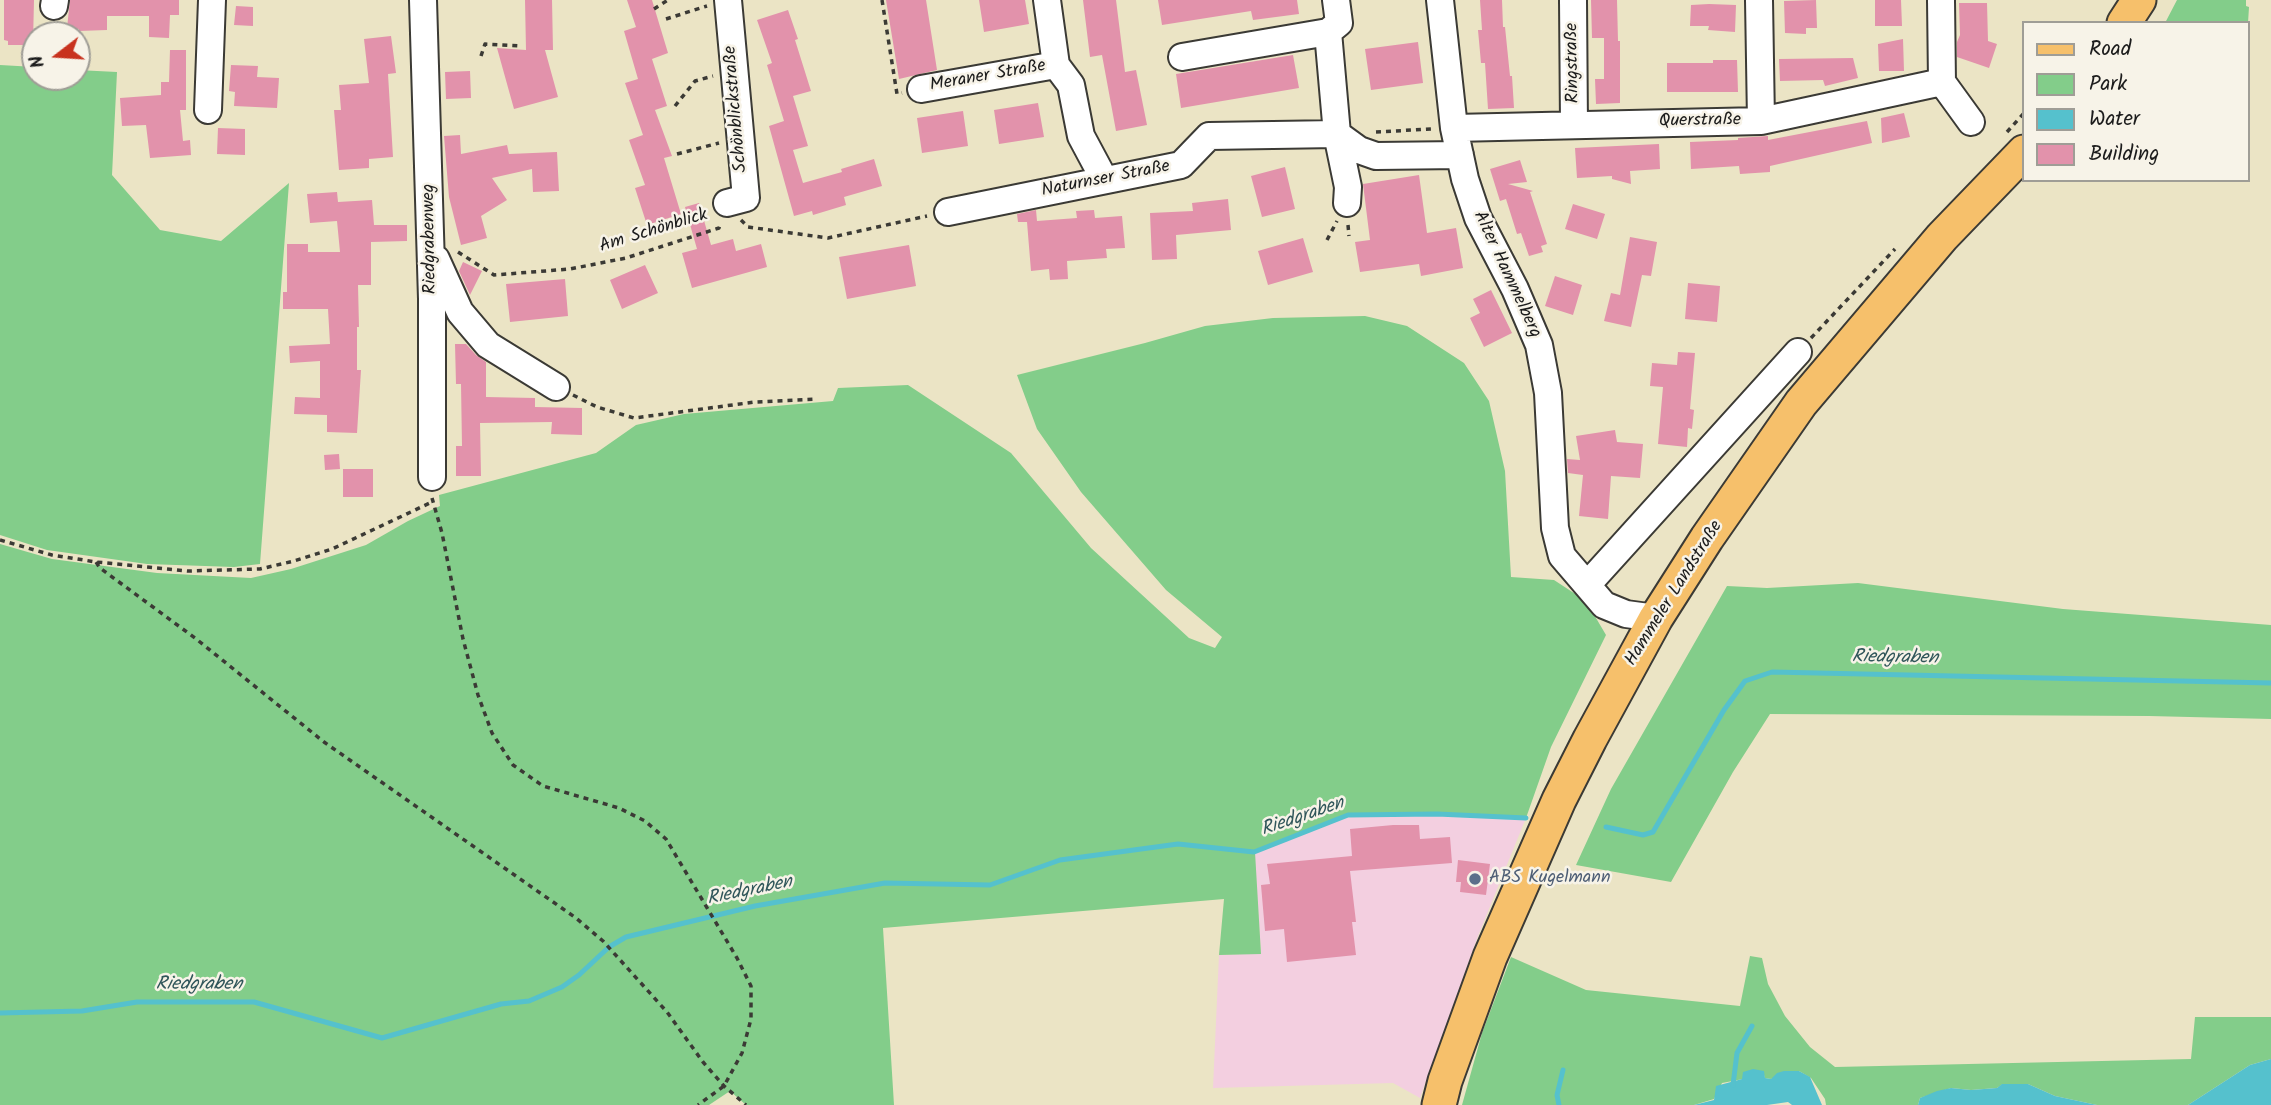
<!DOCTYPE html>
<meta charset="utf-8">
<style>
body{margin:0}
#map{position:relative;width:2271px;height:1105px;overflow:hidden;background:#ebe4c5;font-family:Kalam,sans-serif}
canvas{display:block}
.legend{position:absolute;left:2022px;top:21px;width:228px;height:161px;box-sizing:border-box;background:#f7f3e8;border:2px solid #9f9d96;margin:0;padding:9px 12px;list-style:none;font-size:21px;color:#1c1c1c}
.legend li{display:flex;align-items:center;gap:14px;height:35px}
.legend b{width:35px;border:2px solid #9f9d96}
.north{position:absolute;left:21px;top:21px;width:70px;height:70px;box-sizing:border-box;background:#f7f3e8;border:2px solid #9f9d96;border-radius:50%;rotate:253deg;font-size:19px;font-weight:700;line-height:28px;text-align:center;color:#1c1c1c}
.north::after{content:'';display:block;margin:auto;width:24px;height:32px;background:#c8321e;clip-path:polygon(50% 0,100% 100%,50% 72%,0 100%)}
</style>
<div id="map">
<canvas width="2271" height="1105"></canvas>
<ul class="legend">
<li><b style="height:9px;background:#f6c06b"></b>Road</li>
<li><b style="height:19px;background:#83cd8a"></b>Park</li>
<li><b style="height:19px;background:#55c1cd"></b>Water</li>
<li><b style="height:19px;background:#e292ab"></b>Building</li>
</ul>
<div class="north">N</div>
</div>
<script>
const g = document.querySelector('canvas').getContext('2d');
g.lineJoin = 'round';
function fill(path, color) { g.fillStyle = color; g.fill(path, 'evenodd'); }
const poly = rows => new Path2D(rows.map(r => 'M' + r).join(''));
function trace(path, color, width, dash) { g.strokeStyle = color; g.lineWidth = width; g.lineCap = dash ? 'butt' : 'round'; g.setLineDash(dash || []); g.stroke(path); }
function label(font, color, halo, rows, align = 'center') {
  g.font = font + ' Kalam,sans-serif'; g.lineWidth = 5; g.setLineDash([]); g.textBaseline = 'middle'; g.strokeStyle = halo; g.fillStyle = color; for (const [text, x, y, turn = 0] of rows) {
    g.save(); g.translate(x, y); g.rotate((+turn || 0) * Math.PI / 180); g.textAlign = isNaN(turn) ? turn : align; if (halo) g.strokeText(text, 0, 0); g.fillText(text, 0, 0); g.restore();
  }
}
const built = poly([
 [1437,814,1526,818,1478,936,1420,1098,1393,1083,1213,1088,1219,955,1261,953,1254,852,1348,815]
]);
const green = poly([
 [2177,0,2246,0,2246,6,2249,7,2248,23,2165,23],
 [0,65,35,67,35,77,77,77,77,70,117,72,112,175,160,230,221,241,289,183,260,564,234,567,147,564,47,550,0,535],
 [1365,316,1407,326,1464,363,1489,401,1505,471,1511,577,1554,580,1586,601,1606,635,1551,747,1526,818,1437,814,1348,815,1255,852,1261,954,1219,955,1224,899,883,928,894,1105,746,1105,730,1091,709,1105,0,1105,0,544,52,559,157,573,251,578,291,569,366,545,408,521,440,506,439,495,596,453,636,425,684,414,833,401,838,388,908,385,1011,453,1091,548,1189,638,1215,648,1222,637,1166,590,1081,492,1037,429,1017,375,1145,343,1205,326,1273,318],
 [1858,583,2063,609,2271,625,2271,719,2149,716,1770,714,1733,772,1671,882,1576,865,1611,789,1727,586,1767,588],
 [1750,956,1762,958,1768,984,1785,1016,1810,1047,1835,1067,2191,1059,2195,1017,2271,1017,2271,1059,2250,1065,2188,1105,2097,1105,2055,1096,2028,1084,2003,1084,1997,1088,1971,1090,1951,1088,1920,1098,1918,1105,1826,1105,1825,1099,1811,1078,1799,1071,1771,1079,1765,1078,1764,1075,1722,1083,1714,1099,1694,1105,1462,1105,1482,1033,1511,957,1586,990,1740,1006]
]);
const water = poly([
 [2271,1059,2271,1105,2188,1105,2250,1065],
 [1753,1069,1764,1071,1765,1078,1771,1079,1777,1073,1784,1071,1799,1071,1810,1077,1822,1105,1792,1105,1788,1102,1767,1105,1694,1105,1714,1100,1716,1086,1742,1079,1743,1072],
 [2002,1084,2028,1084,2055,1096,2097,1105,1918,1105,1920,1098,1937,1091,1951,1088,1971,1090,1997,1088]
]);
const stream = poly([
 [1606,827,1643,835,1653,832,1724,710,1745,681,1772,672,2271,683],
 [0,1013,82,1011,137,1002,254,1002,382,1038,501,1004,529,1001,562,987,579,975,609,947,626,937,755,906,885,883,990,885,1060,860,1178,844,1254,852,1348,815,1437,814,1526,818],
 [1733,1085,1737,1053,1752,1026],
 [1559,1105,1557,1095,1563,1070]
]);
const building = poly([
 [4,0,34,0,33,42,26,41,26,45,8,45,8,41,4,40],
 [70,0,179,0,179,15,170,15,169,38,149,37,149,16,107,16,107,30,79,31,79,29,67,28],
 [525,0,552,0,553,50,545,50,558,97,514,109,497,48,526,50],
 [627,0,652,0,668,53,652,59,667,106,655,110,672,156,664,158,681,214,647,225,635,188,645,185,629,140,643,135,625,83,638,79,624,31,636,27],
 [886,0,926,0,937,70,899,79],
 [979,0,1025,0,1029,24,984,32],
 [1083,0,1116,0,1125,72,1136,70,1147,125,1116,131,1102,55,1090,57],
 [1158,0,1297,0,1299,14,1253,20,1251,11,1162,25],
 [1480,0,1502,0,1503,27,1505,27,1510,76,1512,76,1514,108,1488,109,1485,63,1481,63,1478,30,1482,30],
 [1591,0,1617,0,1618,41,1620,41,1620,103,1596,104,1595,79,1604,79,1604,38,1592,38],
 [1816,0,1817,28,1806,28,1806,34,1785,33,1784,1],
 [1875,0,1901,0,1902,26,1875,26],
 [1959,3,1987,3,1988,41,1997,44,1989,68,1957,57,1957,42,1960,35],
 [1709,4,1736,5,1735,32,1708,30,1709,26,1690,26,1691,5],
 [236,6,253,7,253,26,234,25],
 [788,10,798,39,795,40,811,91,793,96,808,146,793,150,803,183,842,172,841,169,874,159,882,186,844,197,846,205,813,215,812,211,794,216,769,126,784,121,767,65,772,63,757,20],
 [391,36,396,73,388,74,393,157,369,159,369,168,339,170,334,110,341,110,339,85,369,83,364,39],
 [1903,39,1904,71,1879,71,1878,44],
 [1418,42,1423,83,1371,90,1365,49],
 [170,50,186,50,186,110,180,110,183,141,190,140,191,155,150,158,146,125,122,126,120,98,161,95,161,82,169,82],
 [1293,55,1299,88,1181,108,1176,74],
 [1853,58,1858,78,1825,86,1823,80,1780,81,1779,59],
 [1713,60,1737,60,1738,92,1667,92,1667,63,1713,63],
 [231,65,258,66,257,77,279,78,277,108,234,106,235,92,229,91],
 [470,71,471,98,446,99,445,72],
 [1038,103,1044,137,999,144,994,110],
 [963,111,968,146,922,153,917,118],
 [1904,113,1910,137,1882,143,1881,118],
 [1867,121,1872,143,1770,166,1770,172,1740,174,1739,166,1691,169,1690,142,1738,140,1738,138,1768,136,1768,140],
 [218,128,245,129,245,155,217,154],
 [460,135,461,154,507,145,509,154,557,152,559,191,533,192,532,169,492,178,507,200,481,216,487,238,461,245,449,197,444,136],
 [1659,144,1660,169,1630,171,1631,184,1612,179,1612,176,1577,178,1575,148],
 [1520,160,1527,182,1508,184,1533,191,1530,192,1547,244,1541,246,1543,252,1529,256,1521,233,1517,234,1506,199,1500,201,1490,169],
 [1285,167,1295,209,1262,217,1251,176],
 [1419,175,1427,233,1456,228,1463,268,1421,276,1419,264,1360,272,1355,242,1370,240,1363,184],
 [337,192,338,202,372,200,374,225,407,225,407,241,371,242,371,285,358,285,359,327,357,327,357,370,361,370,357,433,327,432,327,415,294,414,295,397,320,398,320,361,290,363,289,346,330,344,328,309,283,309,283,292,287,292,287,244,308,244,308,252,340,252,337,221,310,223,307,194],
 [1228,199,1231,230,1176,235,1177,259,1152,260,1150,213,1193,211,1192,203],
 [699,203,711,245,733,239,736,251,761,244,767,267,692,288,682,253,697,249,685,207],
 [1573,204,1605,214,1597,239,1565,229],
 [1036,210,1037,221,1077,218,1076,211,1094,210,1095,218,1122,216,1125,248,1106,249,1107,258,1067,261,1068,279,1050,280,1049,269,1031,271,1027,222,1018,222,1017,214],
 [1630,237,1657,242,1651,276,1642,275,1631,327,1604,321,1611,293,1620,295],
 [1303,238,1313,272,1268,285,1258,251],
 [909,245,916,286,847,299,839,257],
 [463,262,482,271,470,295,459,271],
 [645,265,658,293,622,309,610,280],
 [1555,276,1582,285,1573,315,1545,306],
 [565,279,568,316,510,322,506,284],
 [1688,283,1720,286,1717,322,1685,319],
 [1491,290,1512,333,1484,347,1470,318,1480,313,1473,299],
 [455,344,466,344,476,355,486,362,486,397,535,398,535,407,582,408,582,435,551,434,552,422,480,423,481,476,456,476,456,446,462,446,461,384,456,384],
 [1678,352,1695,353,1690,409,1694,410,1692,429,1688,428,1687,447,1658,444,1663,387,1650,386,1652,363,1677,365],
 [1615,430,1617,442,1643,444,1640,478,1611,476,1608,519,1579,516,1583,475,1568,473,1567,459,1580,460,1576,436],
 [339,454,340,469,325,470,324,455],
 [343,469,373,469,373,497,343,497],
 [1393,825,1419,825,1420,839,1450,837,1452,863,1350,871,1356,922,1352,922,1356,955,1287,962,1284,929,1265,931,1261,885,1270,884,1267,864,1352,856,1350,829],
 [1458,860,1490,864,1486,895,1460,892,1461,882,1456,882]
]);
const path = poly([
 [882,0,897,94,902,93],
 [654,9,668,0],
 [666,19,707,6],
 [481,56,485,44,521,46],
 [675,106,695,81,713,76],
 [1376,132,1431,129],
 [2007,132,2024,113],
 [677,154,719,143],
 [741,220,748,227,828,238,927,216],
 [1348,225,1349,236],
 [1327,240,1337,221],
 [458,252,494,275,570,269,626,258,719,228,721,222],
 [1811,338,1895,249],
 [573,395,597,407,634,418,755,402,817,399],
 [432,498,442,533,463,639,478,695,492,733,513,765,543,786,619,808,645,821,666,839,737,958,751,986,751,1019,742,1053,724,1086,698,1105],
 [0,540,52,555,96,562,188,571,260,569,294,561,332,549,432,502],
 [96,562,100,568,195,638,324,742,576,918,603,941,667,1012,703,1062,724,1086,746,1105]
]);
const minor = poly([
 [423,0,432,299,432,477],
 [1047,0,1056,65,1071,85,1081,136,1104,179],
 [1336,0,1339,23,1328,32,1337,134,1348,187,1347,203],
 [1440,0,1454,128,1465,179,1478,218,1515,289,1539,345,1548,393,1555,528,1562,556,1604,605,1626,614,1656,618],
 [1573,0,1574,125],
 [1759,0,1761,121],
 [1941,0,1942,82,1971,122],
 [54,6,55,0],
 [1182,57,1328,32],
 [921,89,1056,65],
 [208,110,212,0],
 [1454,128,1761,121,1942,82],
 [727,203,746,198,728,0],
 [948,212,1181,165,1209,136,1337,134,1359,150,1376,156,1460,155],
 [436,259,460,312,488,345,556,387],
 [1587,585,1798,352]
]);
const major = poly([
 [2124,23,2139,0],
 [1439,1105,1445,1081,1490,957,1559,800,1590,739,1656,618,1707,538,1801,403,1942,237,2024,152]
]);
const markers = [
 [1475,879,7,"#5c6f8a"]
];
const streetNames = [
 ["Ringstraße",1574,63,-91],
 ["Meraner Straße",988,77,-10],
 ["Schönblickstraße",737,109,-95],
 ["Querstraße",1700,122,-1],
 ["Naturnser Straße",1106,180,-11],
 ["Am Schönblick",654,232,-17],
 ["Riedgrabenweg",431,239,-91],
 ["Alter Hammelberg",1506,275,65],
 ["Hammeler Landstraße",1675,594,-58]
];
const serviceNames = [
 ["ABS Kugelmann",1489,879]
];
const waterNames = [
 ["Riedgraben",1895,659,1],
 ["Riedgraben",1303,818,-19],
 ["Riedgraben",750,892,-12],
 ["Riedgraben",199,986]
];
fill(built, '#f3cfe0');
fill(green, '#83cd8a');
fill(water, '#55c1cd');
trace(stream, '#55c1cd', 5);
fill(building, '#e292ab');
trace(minor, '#3b3a35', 30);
trace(major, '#3b3a35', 37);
trace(path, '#3b3a35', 3.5, [5, 5]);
trace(minor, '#fff', 26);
trace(major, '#f6c06b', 33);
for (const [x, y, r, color] of markers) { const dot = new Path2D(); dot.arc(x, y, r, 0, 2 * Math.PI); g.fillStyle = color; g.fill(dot); trace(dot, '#f7f3e8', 2.5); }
label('18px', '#1c1c1c', '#f7f3e8', streetNames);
label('18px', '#4e5e75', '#f7f3e8', serviceNames, 'left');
label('italic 19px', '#30565a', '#f7f3e8', waterNames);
</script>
